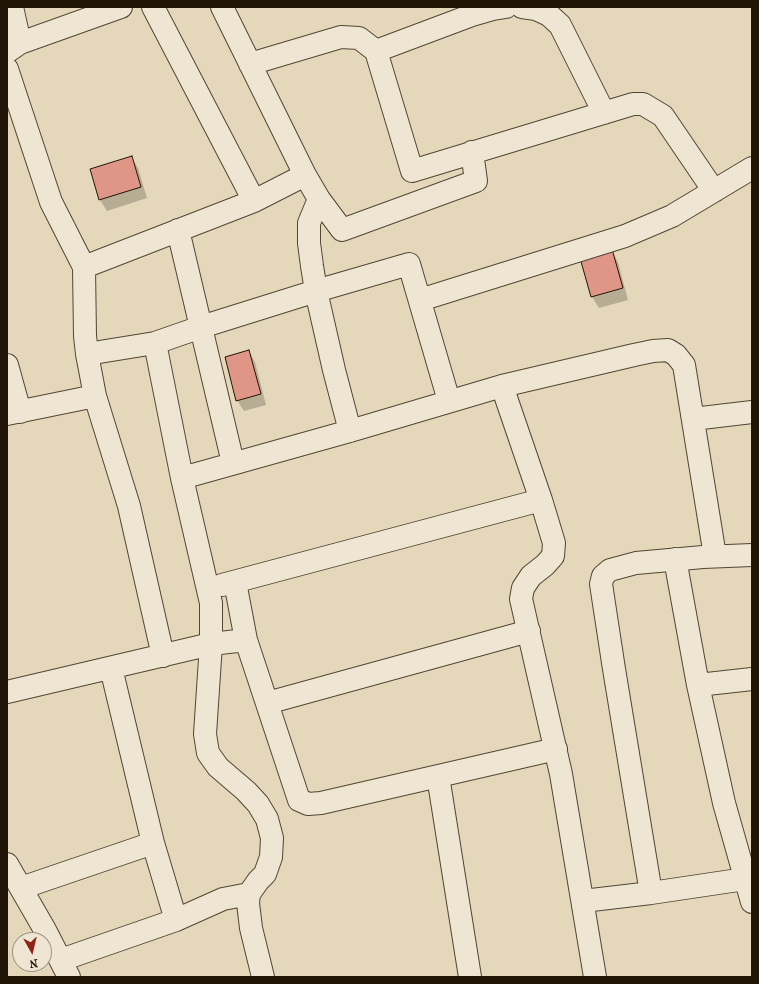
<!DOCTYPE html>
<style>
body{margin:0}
#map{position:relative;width:759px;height:984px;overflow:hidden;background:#e5d7b9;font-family:"IM FELL French Canon",serif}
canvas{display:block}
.frame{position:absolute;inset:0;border:8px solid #211508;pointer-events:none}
.north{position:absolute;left:12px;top:932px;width:40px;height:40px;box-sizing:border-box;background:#eee5d2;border:1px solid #9c9281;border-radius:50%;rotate:172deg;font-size:11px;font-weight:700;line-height:16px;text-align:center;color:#211508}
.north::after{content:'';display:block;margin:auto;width:14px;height:18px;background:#8f2418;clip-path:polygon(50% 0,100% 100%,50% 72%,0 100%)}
</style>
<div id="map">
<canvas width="759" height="984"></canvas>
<div class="frame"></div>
<div class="north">N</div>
</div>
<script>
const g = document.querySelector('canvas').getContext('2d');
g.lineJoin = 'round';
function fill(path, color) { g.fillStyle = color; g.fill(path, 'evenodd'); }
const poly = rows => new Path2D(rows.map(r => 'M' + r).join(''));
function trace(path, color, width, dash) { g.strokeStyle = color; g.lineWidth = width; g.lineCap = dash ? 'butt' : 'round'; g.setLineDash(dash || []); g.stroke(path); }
const shadow = poly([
 [131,157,138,168,147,198,107,211,100,200,91,170],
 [611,250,618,262,628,300,599,308,592,297,581,259],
 [249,351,255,362,266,405,244,411,237,400]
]);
const building = poly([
 [132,156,141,187,99,200,90,169,132,156],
 [612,249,623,288,591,297,580,258,612,249],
 [249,350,261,394,236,401,225,357,249,350]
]);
const minor = poly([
 [12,7,20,43],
 [153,7,254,201],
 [222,7,305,175,319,199,342,230,476,181,472,152],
 [522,7,536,9,549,15,560,25,604,113],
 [376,51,472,15,493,9,506,7],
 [7,52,20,43,121,7],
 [250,64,341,37,359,38,376,51,412,171,633,104,643,104,663,116,714,191],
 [7,69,51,202,84,267,85,336,87,354,95,396,129,506,163,656],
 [319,199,309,223,309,243,312,266,316,291,334,370,350,431],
 [178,230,233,463],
 [84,267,254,201,305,175],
 [420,300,625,236,672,216,752,168],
 [155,343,182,478,211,603,211,644,205,734,208,753,218,767,246,791,258,804,267,819,272,838,271,857,265,874,258,881,249,894,248,903,251,928,263,977],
 [87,354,155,343,201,327,316,291,409,264,449,401],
 [7,365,20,412],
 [502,386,541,500,554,543,553,556,545,565,531,576,523,588,521,599,561,774,595,977],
 [7,414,95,396],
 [693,419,752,412],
 [182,478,350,431,502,386,634,355,653,351,668,350,676,355,684,365,715,556],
 [675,559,698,685,724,803,752,902],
 [235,582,246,640,299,800,308,804,321,803,556,749],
 [222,585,541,500],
 [111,668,153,843,176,920],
 [698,685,752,679],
 [7,692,211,644,246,640],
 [267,703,529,631],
 [438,776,470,977],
 [7,864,45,930,69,977],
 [21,888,153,843],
 [651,893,614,669,601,584,603,576,610,570,636,563,703,557,752,555],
 [583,901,651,893,745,879],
 [61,960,176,920,223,899,249,894]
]);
fill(shadow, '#0003');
fill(building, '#df9687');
trace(building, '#211508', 1);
trace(minor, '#524634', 24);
trace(minor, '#eee5d2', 22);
</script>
